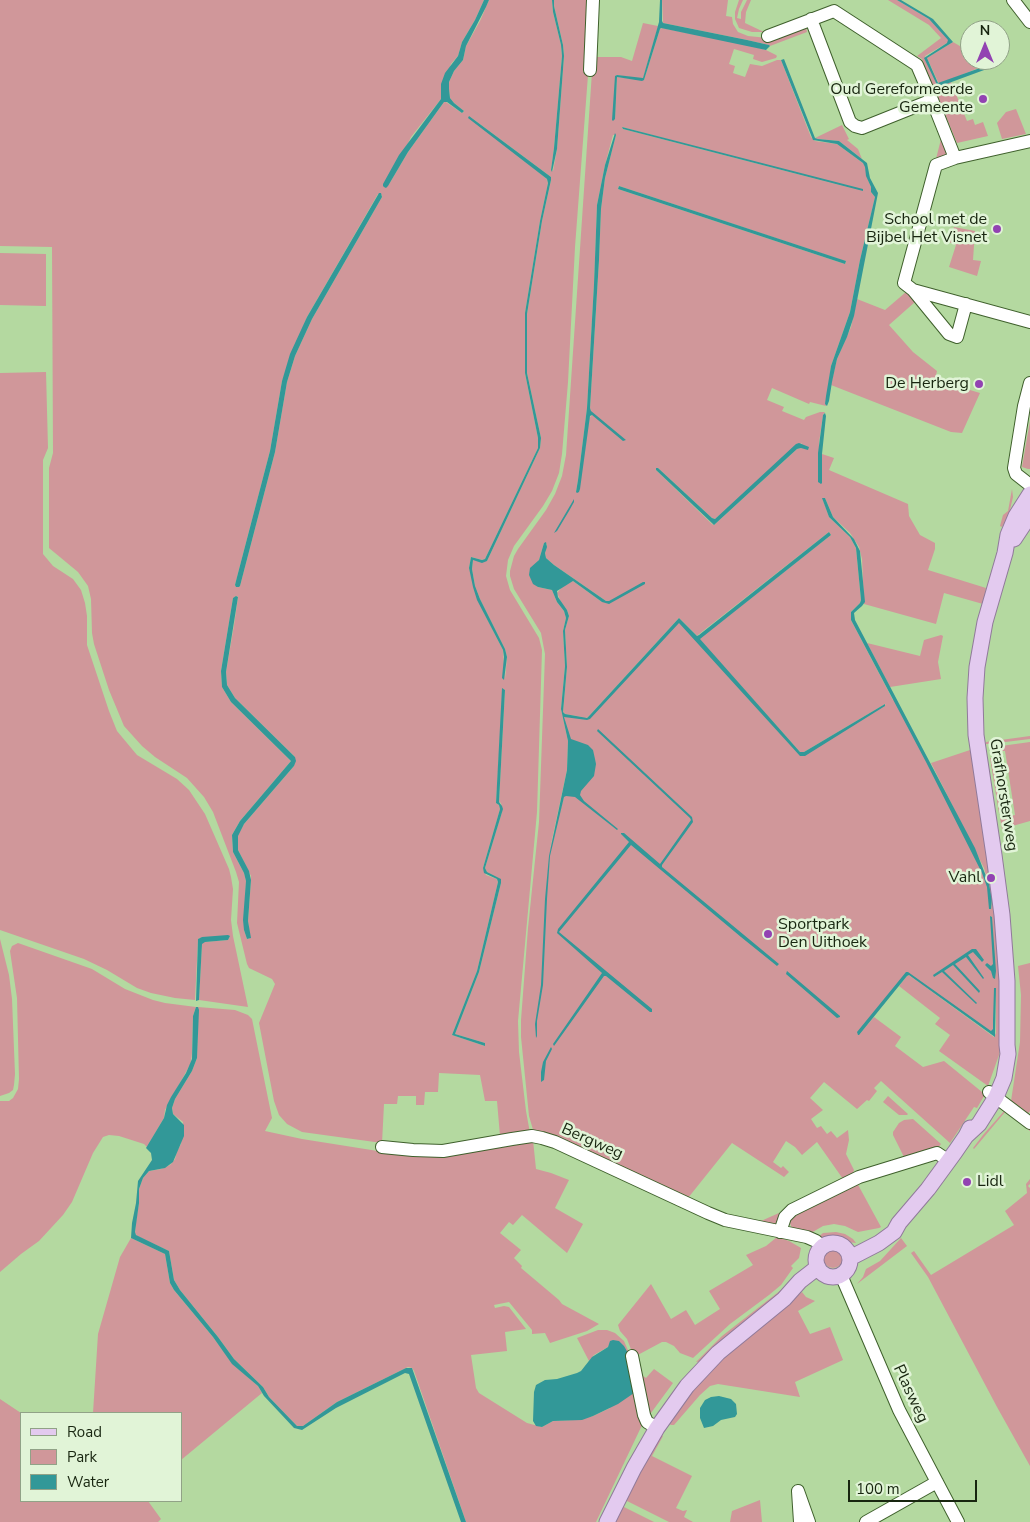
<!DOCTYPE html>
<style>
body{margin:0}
#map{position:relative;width:1030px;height:1522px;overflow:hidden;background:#b4d9a0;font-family:"Nunito Sans",sans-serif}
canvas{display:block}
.legend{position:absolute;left:20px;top:1412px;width:162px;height:90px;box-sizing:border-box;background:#e1f4d7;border:1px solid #91a287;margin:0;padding:6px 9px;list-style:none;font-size:15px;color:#182610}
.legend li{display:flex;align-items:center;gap:10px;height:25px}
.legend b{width:25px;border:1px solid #91a287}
.north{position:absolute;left:960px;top:20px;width:50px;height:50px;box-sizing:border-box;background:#e1f4d7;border:1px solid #91a287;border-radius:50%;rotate:0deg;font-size:14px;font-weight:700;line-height:20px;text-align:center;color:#182610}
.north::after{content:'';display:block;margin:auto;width:18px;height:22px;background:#9242b2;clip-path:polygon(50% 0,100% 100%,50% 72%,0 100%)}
.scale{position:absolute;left:848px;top:1480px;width:129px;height:22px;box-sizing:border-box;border:2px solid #182610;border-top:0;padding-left:6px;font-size:15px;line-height:18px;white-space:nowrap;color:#182610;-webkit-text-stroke:4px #e1f4d7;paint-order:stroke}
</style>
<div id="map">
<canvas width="1030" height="1522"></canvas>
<ul class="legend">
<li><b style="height:6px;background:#e3caef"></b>Road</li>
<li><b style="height:14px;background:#d0979a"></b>Park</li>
<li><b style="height:14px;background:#329898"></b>Water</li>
</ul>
<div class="north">N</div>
<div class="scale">100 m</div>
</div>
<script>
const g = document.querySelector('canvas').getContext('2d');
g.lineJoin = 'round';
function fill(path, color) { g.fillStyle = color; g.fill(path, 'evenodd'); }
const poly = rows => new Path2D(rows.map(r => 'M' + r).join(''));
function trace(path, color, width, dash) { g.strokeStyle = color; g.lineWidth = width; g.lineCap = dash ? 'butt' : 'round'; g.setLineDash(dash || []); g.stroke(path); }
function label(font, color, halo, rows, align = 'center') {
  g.font = font + ' "Nunito Sans",sans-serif'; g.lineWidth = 5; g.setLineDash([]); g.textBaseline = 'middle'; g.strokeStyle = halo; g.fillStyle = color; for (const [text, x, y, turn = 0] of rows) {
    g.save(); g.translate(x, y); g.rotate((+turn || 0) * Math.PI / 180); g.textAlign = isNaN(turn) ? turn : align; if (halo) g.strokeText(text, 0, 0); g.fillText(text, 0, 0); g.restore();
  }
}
const green = poly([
 [0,0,484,0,475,20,462,42,458,56,451,64,441,99,411,137,388,186,408,152,444,102,446,102,462,113,464,111,454,103,450,98,449,89,449,82,454,71,463,60,466,46,480,21,489,0,552,0,553,12,561,45,562,56,554,148,551,170,553,171,557,149,564,56,563,45,554,6,554,0,587,0,589,57,583,71,585,74,588,75,575,247,568,382,562,454,559,473,552,491,543,506,514,546,508,560,506,576,510,590,539,638,542,650,537,812,518,1021,519,1052,526,1111,530,1133,500,1136,497,1101,485,1101,480,1075,439,1073,438,1092,425,1092,424,1105,416,1105,416,1096,398,1096,397,1104,384,1104,382,1143,302,1132,287,1124,279,1115,274,1101,259,1023,275,984,272,979,249,968,247,964,237,923,239,882,236,872,213,812,204,797,187,778,155,757,142,746,124,726,109,690,94,644,92,633,91,599,88,586,78,572,49,548,49,468,53,453,52,247,0,246],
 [469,116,551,177,551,180,542,221,527,314,527,373,541,438,540,448,487,561,473,560,472,569,475,586,480,599,505,649,507,657,505,679,503,650,484,613,469,568,471,557,482,560,485,559,538,448,538,438,525,373,525,313,540,221,548,183,547,179],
 [378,194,382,195,382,197,312,319,295,356,287,382,275,452,240,586,239,587,236,587,235,585,237,577,270,451,282,381,307,317],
 [237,596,238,597,234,625,226,672,227,685,235,698,295,757,294,766,244,824,237,836,238,850,251,876,251,880,248,921,250,938,247,939,244,930,246,881,244,873,233,852,232,835,240,821,291,761,231,702,222,687,221,671,233,598],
 [503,689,505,690,499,802,501,803,502,812,485,868,487,872,500,879,501,883,479,972,455,1034,485,1043,485,1046,452,1035,477,971,498,882,497,879,486,875,483,868,500,809,499,805,496,803],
 [662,0,728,0,726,16,732,17,733,24,738,32,748,36,768,38,806,27,807,32,770,46,769,45,747,40,663,23],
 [739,0,743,0,739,9,737,18,741,19,741,12,747,0,751,0,746,12,745,23,764,32,752,32,739,28,735,19,735,12],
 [888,0,897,0,929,19,948,39,949,41,947,43,925,56,939,87,951,82,967,121,973,119,975,125,983,122,988,136,957,143,922,59,917,56,941,38,929,25],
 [643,23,658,26,643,79,616,75,615,119,617,77,644,80,660,29,662,28,744,44,766,50,776,55,777,56,776,58,762,62,753,59,754,55,734,49,729,64,735,66,733,73,745,77,750,64,762,66,777,60,781,60,811,137,815,141,837,144,863,163,865,166,868,180,871,187,871,192,875,197,860,260,850,312,831,366,826,406,810,402,809,404,772,388,767,400,784,407,782,411,804,420,806,417,820,412,825,412,823,415,819,443,819,484,822,454,834,458,829,470,908,504,909,516,920,535,935,543,935,549,928,570,986,588,983,604,944,593,936,624,864,604,862,559,859,547,850,533,833,517,825,498,823,500,829,517,850,537,856,548,861,600,860,603,851,612,851,620,893,700,896,700,986,876,992,908,991,894,984,868,931,763,973,749,999,936,1002,1039,999,1055,988,1086,939,1051,950,1035,935,1024,940,1018,899,986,907,976,909,975,994,1037,996,1033,996,988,993,1034,907,974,859,1035,874,1017,901,1037,895,1046,923,1067,944,1061,982,1092,984,1096,977,1108,974,1107,950,1143,881,1081,874,1088,877,1091,869,1101,867,1100,857,1109,824,1082,810,1098,823,1110,811,1119,817,1128,821,1126,827,1134,831,1131,837,1138,848,1130,849,1140,846,1154,854,1170,853,1173,843,1179,817,1142,802,1155,795,1147,786,1141,773,1162,781,1168,783,1166,789,1172,784,1177,732,1143,688,1198,684,1196,685,1195,534,1133,529,1116,521,1037,521,1020,528,928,539,822,545,654,541,633,514,589,510,576,510,571,514,556,518,549,546,510,555,494,562,476,566,455,593,57,621,57,632,61],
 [622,127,863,191,623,129],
 [613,135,616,135,605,178,601,209,599,260,590,408,592,415,589,418,579,492,576,492,578,480,587,408,594,284,597,205,605,165],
 [619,186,845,261,846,261,845,264,618,189],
 [802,443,801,448,797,449,714,525,712,524,656,470,657,468,658,468,712,518,715,519],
 [829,532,831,535,699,639,800,752,804,752,885,704,886,704,803,754,798,753,679,620,589,718,563,715,573,763,550,849,567,770,568,741,561,709,565,666,563,631,566,618,564,611,557,602,552,590,538,587,529,575,539,560,544,543,547,544,545,553,546,558,554,565,606,601,609,601,602,602,573,581,563,586,557,593,561,602,567,610,569,616,565,630,567,667,563,712,565,714,587,718,590,715,679,618,697,636,698,635],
 [953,42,970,52,970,60,985,60,991,63,939,84,927,58],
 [1016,109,1026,134,1002,139,997,123,1006,112],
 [842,125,849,139,847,140,858,149,862,159,839,141,818,139,815,138],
 [941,139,948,150,946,157,936,159],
 [954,227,975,231,973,260,981,261,977,276,949,267,956,245,949,242],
 [0,253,46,254,46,306,0,305],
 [906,292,915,302,889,325,913,352,937,371,936,375,960,387,980,393,962,433,951,432,831,385,837,359,851,327,857,299,885,310],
 [46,372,48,448,43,460,43,554,53,566,73,579,81,590,85,603,87,616,87,645,109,711,117,731,137,755,177,779,189,790,205,814,229,869,231,877,233,889,231,920,233,936,248,1007,199,1000,202,943,204,942,228,940,230,936,199,938,198,940,195,1000,175,998,151,993,137,988,107,970,84,959,0,930,0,373],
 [1030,421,1030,469,1028,469,1022,467],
 [1012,489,1013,497,1009,514,1002,527,1000,526,1003,515,1008,511],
 [941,635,943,636,938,662,941,679,890,687,867,643,920,656,924,640],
 [1030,736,1030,739,989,744,986,744,986,742],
 [1030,742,1030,821,1002,829,1000,818,1015,815,1005,751,1002,751,1001,746],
 [990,758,993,758,1000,805,1007,808,1006,811,999,813],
 [0,939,9,975,12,999,15,1074,14,1085,13,1090,9,1093,0,1096],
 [18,943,92,969,125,989,153,1000,165,1003,196,1007,193,1016,192,1053,191,1063,165,1110,164,1118,147,1147,144,1144,119,1136,109,1135,103,1137,93,1153,72,1202,63,1215,39,1241,21,1254,0,1272,0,1101,9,1101,13,1098,18,1089,19,1079,17,998,10,951,12,946],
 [1030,963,1030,1111,1026,1116,1023,1109,1011,1101,1020,1042,1021,995,1018,966],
 [198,1007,235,1010,248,1015,252,1019,272,1118,265,1131,302,1139,384,1152,533,1140,536,1169,551,1173,569,1180,555,1208,583,1224,567,1253,522,1215,513,1225,509,1222,500,1233,521,1250,514,1258,522,1266,521,1268,559,1300,562,1304,599,1324,587,1331,550,1343,545,1333,532,1334,532,1330,509,1302,494,1305,495,1308,504,1306,509,1307,526,1329,505,1332,507,1351,471,1355,476,1388,479,1393,527,1423,542,1427,553,1421,573,1420,593,1416,610,1408,610,1343,608,1347,594,1355,589,1361,577,1338,598,1330,607,1330,615,1333,624,1341,630,1355,643,1423,596,1522,466,1522,414,1371,412,1368,408,1367,337,1402,303,1426,297,1426,269,1397,263,1387,234,1359,218,1337,180,1290,174,1280,169,1251,137,1236,135,1233,136,1221,139,1203,139,1189,143,1178,149,1171,161,1169,170,1165,175,1159,177,1151,181,1144,183,1122,173,1114,172,1108,175,1099,192,1071,197,1058],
 [888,1096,908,1114,907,1115,899,1115,883,1102],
 [1005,1110,1030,1126,1030,1131,1005,1112,974,1149,973,1148,983,1135],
 [913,1119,941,1144,936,1150,905,1159,893,1135,893,1132,899,1123,904,1120],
 [1030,1179,1030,1184,1028,1186,1030,1188,1030,1466,997,1407,928,1277,911,1253,914,1251,931,1275,1014,1225,1005,1211,1027,1193,1026,1184],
 [856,1181,881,1227,879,1228,858,1232,845,1226,834,1224,823,1226,811,1233,792,1228,788,1219],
 [779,1213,781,1216,777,1223,775,1225,761,1224,761,1221],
 [836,1232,845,1234,853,1239,856,1243,847,1242,838,1238,817,1238,823,1233],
 [777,1237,789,1241,801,1248,799,1258,791,1266,793,1268,781,1285,769,1295,730,1324,693,1358,680,1353,674,1346,666,1342,662,1342,634,1357,627,1339,620,1331,618,1325,651,1284,671,1319,686,1310,695,1325,720,1309,709,1291,753,1265,746,1255,766,1246],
 [131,1238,165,1254,170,1283,174,1290,213,1337,232,1363,258,1386,262,1393,181,1460,181,1413,93,1413,98,1334,120,1257],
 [901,1238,907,1246,857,1284,863,1277,866,1269,880,1261],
 '823 1258a10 10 0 1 1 20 0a10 10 0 1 1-20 0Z',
 [797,1273,802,1276,704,1361,696,1362,722,1336,781,1290],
 [802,1292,806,1297,815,1301,798,1311,810,1334,830,1327,843,1360,795,1382,800,1397,718,1384,710,1386,700,1395,674,1425,671,1425,666,1422,689,1390,750,1331],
 [654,1369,673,1383,648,1417,639,1380,643,1376,646,1378],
 [0,1399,21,1413,21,1501,148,1501,161,1519,158,1522,0,1522],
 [659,1435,663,1436,652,1456,692,1476,676,1508,683,1511,687,1510,684,1517,693,1522,669,1522,625,1500],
 [760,1500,762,1522,730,1522,732,1511],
 [622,1506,654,1522,612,1522]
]);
const water = poly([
 [484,0,489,0,486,7,466,46,463,60,454,71,449,82,449,89,450,98,454,103,464,111,462,113,447,102,444,102,408,152,388,186,386,188,384,187,383,186,383,184,399,155,441,99,441,84,445,73,458,56,462,42,475,20],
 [552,0,554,0,554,6,563,45,564,56,557,149,552,172,551,170,554,148,562,56,561,45,553,12],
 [660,0,662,0,662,21,663,23,747,40,769,45,770,46,766,50,661,28,660,29,644,80,642,81,617,77,615,119,613,121,612,120,615,76,617,75,643,78,659,22],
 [897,0,901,0,933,19,953,42,927,58,938,83,994,63,995,63,995,66,938,87,924,58,947,43,948,40,929,19],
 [784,59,815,138,818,139,839,141,867,163,870,178,878,193,854,316,847,337,837,359,832,382,829,401,827,406,825,404,826,396,831,366,850,312,860,260,875,197,871,192,871,187,866,176,865,167,863,163,837,144,813,140,781,60],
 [469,116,551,177,551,180,542,221,527,314,527,373,541,438,540,448,487,561,482,563,473,560,472,569,475,586,480,599,505,649,507,657,504,680,502,678,504,657,503,650,477,600,473,587,469,568,471,557,482,560,485,559,538,448,538,438,525,373,525,313,540,221,548,183,547,179,468,118],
 [622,127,863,189,863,191,623,129],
 [615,133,616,135,605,178,601,209,599,260,590,408,591,411,626,440,623,441,592,415,590,416,580,489,579,492,577,493,576,492,578,480,587,408,594,284,597,205,605,165],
 [619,186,846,261,845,264,618,189],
 [379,193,381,193,382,197,312,319,295,356,287,382,275,452,240,586,239,587,236,587,235,585,237,577,270,451,282,381,290,354,307,317],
 [825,413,826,416,822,454,822,483,821,484,818,482,818,453,823,415],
 [799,443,809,447,808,450,801,448,797,449,714,525,656,470,656,468,658,468,712,518,715,519,796,444],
 [822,498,825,498,833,517,854,539,860,551,865,602,862,606,854,613,855,620,975,848,989,884,992,899,991,909,989,909,987,887,982,873,926,762,851,620,851,612,860,603,861,600,856,548,850,537,829,517],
 [574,499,574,502,569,511,557,531,554,533],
 [829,532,831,535,700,639,800,752,804,752,885,704,885,706,805,756,800,756,679,623,590,719,587,720,564,717,571,739,588,745,593,750,595,759,596,764,594,776,581,791,580,795,584,801,618,829,617,830,575,797,566,796,564,797,550,856,547,899,543,985,537,1021,537,1036,536,1038,535,1024,541,985,545,899,549,856,567,770,568,741,561,709,565,666,563,631,566,618,564,611,557,602,552,590,538,587,533,584,529,575,530,568,539,560,544,543,546,542,547,547,545,553,546,558,554,565,606,601,609,601,643,582,645,582,645,584,609,604,602,602,573,581,557,591,558,597,567,610,569,616,565,630,567,667,563,712,565,714,587,718,590,715,679,618,697,636,699,635],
 [236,596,238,597,226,672,227,685,235,698,295,757,296,761,294,766,244,824,238,836,238,850,249,871,251,880,248,921,251,938,247,939,244,930,243,920,246,881,244,873,233,852,232,835,240,821,291,761,231,702,222,687,221,671,233,598],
 [502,688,505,690,499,802,502,806,503,809,485,868,487,872,501,879,501,883,479,972,455,1034,485,1043,485,1046,452,1035,477,971,498,882,497,879,484,873,483,868,500,809,499,805,496,803],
 [598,729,692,817,693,822,662,865,662,867,779,964,777,966,741,937,631,845,559,932,652,1009,652,1012,650,1012,606,976,604,976,554,1046,553,1044,602,973,557,933,558,929,629,842,621,834,621,833,624,833,660,864,691,820,690,818,597,731],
 [990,916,992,917,996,971,995,979,993,978,991,971,985,965,987,963,991,966,993,964],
 [228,935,230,936,228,940,205,942,202,944,199,1000,196,1001,198,939,202,937],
 [972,949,976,949,984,960,982,962,973,952,968,955,984,978,983,979,966,957,955,964,980,991,979,993,953,965,944,971,977,1003,976,1004,942,972,934,977,933,975],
 [787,971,840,1016,840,1017,837,1018,786,974],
 [906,972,908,972,991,1031,993,1029,993,1021,994,988,996,988,995,1037,909,975,907,976,859,1035,858,1035,857,1032],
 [196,1007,198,1007,199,1010,197,1058,192,1071,175,1099,172,1108,173,1114,184,1125,184,1136,173,1162,165,1168,149,1171,143,1178,139,1189,139,1203,135,1232,136,1235,169,1251,174,1280,180,1290,218,1337,234,1359,263,1387,269,1397,297,1426,303,1426,337,1402,406,1368,412,1368,466,1522,461,1522,409,1374,405,1373,336,1408,302,1430,294,1428,264,1396,258,1386,232,1364,213,1337,174,1290,170,1283,165,1254,131,1238,132,1223,136,1203,138,1181,152,1160,151,1153,146,1148,164,1118,167,1105,171,1097,186,1073,192,1059,193,1016],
 [551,1047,552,1049,546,1061,544,1080,541,1082,541,1072,543,1062],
 [613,1340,619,1341,624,1346,629,1355,634,1393,618,1404,593,1416,582,1420,553,1421,542,1427,536,1426,533,1421,534,1392,536,1385,545,1380,557,1379,577,1373,581,1371,592,1357,608,1347,610,1341],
 [719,1396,731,1399,736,1404,737,1414,735,1417,721,1420,713,1426,704,1428,700,1418,700,1408,705,1400,711,1397]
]);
const minor = poly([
 [1013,0,1030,22],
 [811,19,850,122,855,126,862,128,932,100,955,158],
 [768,36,834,11,917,65,932,100],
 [590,70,593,0],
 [913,290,1030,322],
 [966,304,957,337,949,334,913,290,904,283,936,165,955,158,1030,141],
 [1030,383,1024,406,1014,468,1016,474,1030,485],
 [989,1092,1030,1123],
 [382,1147,413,1150,443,1151,512,1139,532,1136,542,1138,555,1142,708,1213,725,1220,807,1237,816,1241,822,1247],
 [780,1232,785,1217,792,1210,859,1177,937,1153,949,1161],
 [841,1275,899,1410,958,1522],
 [632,1356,644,1415,647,1422,657,1428],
 [800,1522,798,1491,809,1522],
 [866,1522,937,1482]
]);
const major = poly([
 [1014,539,1030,515],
 [966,1136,979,1124,996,1097,1004,1078,1008,1054,1007,1045,1007,981,1002,915,994,855,976,735,975,698,977,667,985,622,1005,553,1008,535,1016,516,1030,494],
 '816 1260a17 17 0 1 1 34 0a17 17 0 1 1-34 0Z',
 [850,1258,879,1243,894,1232,899,1223,928,1189,955,1152,966,1136,970,1128],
 [607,1522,634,1468,657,1428,687,1386,718,1353,784,1299,800,1281,818,1267]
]);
const markers = [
 [983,99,5,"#9242b2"],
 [997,229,5,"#9242b2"],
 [979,384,5,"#9242b2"],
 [991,878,5,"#9242b2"],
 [768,934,5,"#9242b2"],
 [967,1182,5,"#9242b2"]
];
const poiNames = [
 ["Oud Gereformeerde",973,90],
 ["Gemeente",973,108],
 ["School met de",987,220],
 ["Bijbel Het Visnet",987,238],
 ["De Herberg",969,384],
 ["Vahl",981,878],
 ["Sportpark",778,925,"left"],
 ["Den Uithoek",778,943,"left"],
 ["Lidl",977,1182,"left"]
];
const streetNames = [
 ["Grafhorsterweg",1003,795,81],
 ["Bergweg",592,1142,24],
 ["Plasweg",910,1394,65]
];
fill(green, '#d0979a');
fill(water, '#329898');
trace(minor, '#3f602c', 14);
trace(major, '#907a9a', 17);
trace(minor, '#fff', 12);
trace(major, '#e3caef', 15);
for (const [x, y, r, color] of markers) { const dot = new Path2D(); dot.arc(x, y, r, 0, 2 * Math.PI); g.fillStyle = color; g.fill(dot); trace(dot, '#e1f4d7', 2); }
label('16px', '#182610', '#e1f4d7', poiNames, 'right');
label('16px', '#182610', '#e1f4d7', streetNames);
</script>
